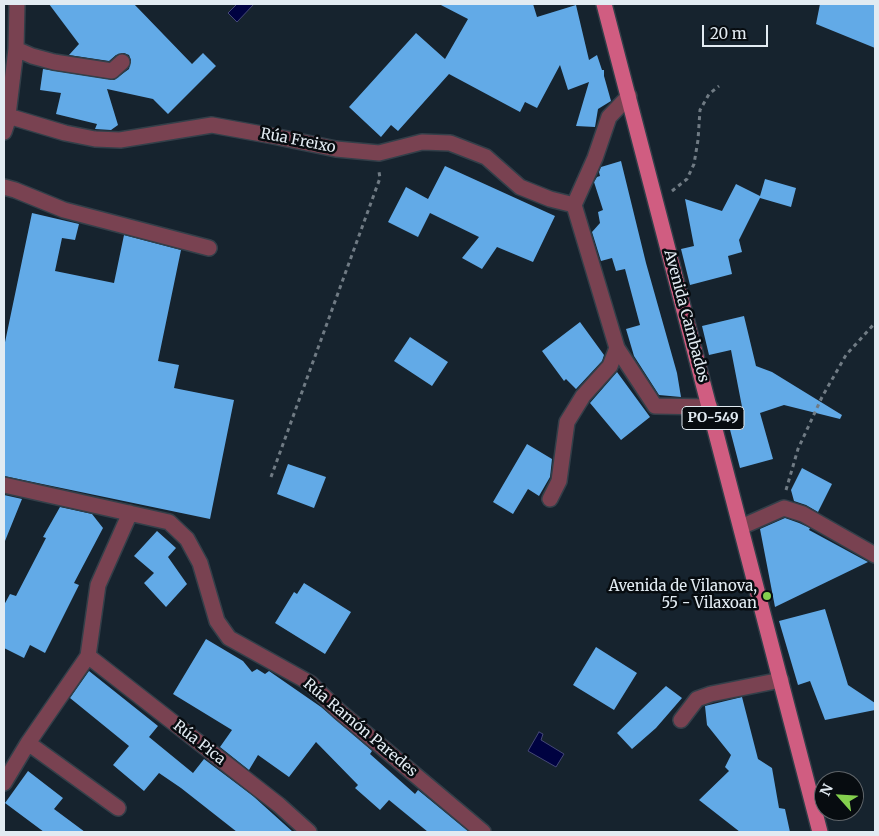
<!DOCTYPE html>
<meta charset="utf-8">
<style>
body{margin:0}
#map{position:relative;width:879px;height:836px;overflow:hidden;background:#16232e;font-family:Merriweather,serif}
canvas{display:block}
.frame{position:absolute;inset:0;border:5px solid #e2ebf2;pointer-events:none}
.north{position:absolute;left:814px;top:771px;width:50px;height:50px;box-sizing:border-box;background:#070c10;border:1px solid #5f656a;border-radius:50%;rotate:296deg;font-size:14px;font-weight:700;line-height:20px;text-align:center;color:#e2ebf2}
.north::after{content:'';display:block;margin:auto;width:18px;height:22px;background:#84d04e;clip-path:polygon(50% 0,100% 100%,50% 72%,0 100%)}
.scale{position:absolute;left:702px;top:25px;width:66px;height:22px;box-sizing:border-box;border:2px solid #e2ebf2;border-top:0;padding-left:6px;font-size:15px;line-height:18px;white-space:nowrap;color:#e2ebf2;-webkit-text-stroke:4px #070c10;paint-order:stroke}
</style>
<div id="map">
<canvas width="879" height="836"></canvas>
<div class="frame"></div>
<div class="north">N</div>
<div class="scale">20 m</div>
</div>
<script>
const g = document.querySelector('canvas').getContext('2d');
g.lineJoin = 'round';
function fill(path, color) { g.fillStyle = color; g.fill(path, 'evenodd'); }
const poly = rows => new Path2D(rows.map(r => 'M' + r).join(''));
function trace(path, color, width, dash) { g.strokeStyle = color; g.lineWidth = width; g.lineCap = dash ? 'butt' : 'round'; g.setLineDash(dash || []); g.stroke(path); }
function label(font, color, halo, rows, align = 'center') {
  g.font = font + ' Merriweather,serif'; g.lineWidth = 5; g.setLineDash([]); g.textBaseline = 'middle'; g.strokeStyle = halo; g.fillStyle = color; for (const [text, x, y, turn = 0] of rows) {
    g.save(); g.translate(x, y); g.rotate((+turn || 0) * Math.PI / 180); g.textAlign = isNaN(turn) ? turn : align; if (halo) g.strokeText(text, 0, 0); g.fillText(text, 0, 0); g.restore();
  }
}
const water = poly([
 [237,4,254,4,237,22,228,13,237,4],
 [539,732,543,734,541,740,564,754,556,767,528,751,539,732]
]);
const building = poly([
 [49,4,134,4,192,64,203,53,216,66,168,114,153,99,107,89,118,125,111,130,95,129,97,124,56,114,61,93,40,90,43,69,114,80,129,69,131,60,129,55,124,53,116,55,109,61,69,55,79,44],
 [439,4,533,4,537,17,576,5,589,60,597,55,602,70,604,70,604,76,611,101,598,109,595,127,576,126,589,82,568,90,560,65,537,108,525,102,520,112,449,74,398,131,391,125,381,137,349,107,416,33,445,59,468,19],
 [820,4,875,4,875,48,816,24],
 [621,161,646,263,677,373,681,397,659,395,634,356,626,329,640,325,625,269,616,271,612,258,601,261,592,232,600,223,598,212,603,210,594,182,597,177,600,176,599,172,601,167],
 [445,166,555,216,533,262,497,247,482,269,462,258,479,237,430,213,418,237,388,222,406,187,428,199],
 [765,179,796,188,791,207,760,198,739,240,742,252,728,256,732,274,690,285,681,249,694,246,685,199,722,211,736,184,760,196],
 [32,213,79,224,75,240,62,238,55,271,114,283,124,235,181,250,158,361,179,365,174,388,234,400,210,519,4,476,4,347],
 [744,316,756,366,772,372,842,415,840,419,784,405,760,413,773,459,740,468,728,422,744,417,731,350,709,355,702,326],
 [580,322,604,355,602,361,576,389,566,379,564,381,542,351],
 [410,337,448,362,432,386,394,361],
 [617,372,650,417,621,440,590,403],
 [527,444,552,459,550,477,539,496,528,489,513,514,493,502],
 [288,464,326,477,314,508,277,494],
 [802,468,832,484,818,512,806,505,794,501,791,490],
 [4,495,22,499,5,541,4,541],
 [60,507,92,514,103,528,74,583,79,585,45,653,30,645,24,658,4,648,4,605,10,594,16,596,46,538,43,537],
 [785,518,799,523,810,528,809,530,868,562,775,607,760,529],
 [157,531,176,548,168,557,187,584,166,607,144,583,154,573,134,556],
 [304,583,351,612,325,654,275,623,294,592,297,594],
 [825,609,848,685,875,703,875,710,825,720,810,681,798,685,779,621],
 [206,639,243,661,252,672,257,669,265,674,269,671,321,707,371,750,372,751,370,754,415,794,418,790,469,832,428,832,389,800,380,810,355,788,358,785,316,742,289,777,258,755,249,770,220,747,232,730,173,694],
 [596,647,637,673,614,710,573,685],
 [89,671,158,726,149,737,193,773,204,759,253,796,293,832,237,832,181,788,159,773,144,791,113,765,129,746,70,698],
 [666,686,682,698,656,728,632,749,617,733],
 [742,697,758,759,772,768,779,808,785,809,790,832,740,832,699,800,729,771,725,767,731,755,707,725,705,706],
 [28,771,63,798,54,809,85,832,44,832,5,803]
]);
const path = poly([
 [672,191,687,179,694,164,698,140,700,110,709,94,719,86],
 [271,477,380,178,379,172],
 [786,490,798,449,822,397,846,355,875,323]
]);
const minor = poly([
 [16,49,32,56,54,62,112,71,122,62],
 [629,96,609,117,595,158,574,205,617,348,655,406,710,407],
 [8,116,65,133,95,139,120,140,212,125,273,136,336,149,379,153,422,142,450,143,486,157,520,187,550,199,574,205],
 [4,132,7,123,16,49,17,4],
 [4,187,15,190,64,210,209,248],
 [4,485,169,522,187,539,200,563,217,621,229,638,310,683,339,711,483,832],
 [550,499,559,481,567,422,583,396,610,366,617,348],
 [741,527,784,508,803,514,875,555],
 [88,656,279,805,309,832],
 [681,720,697,699,711,694,781,680],
 [28,743,118,808],
 [4,783,28,743,88,656,98,585,130,513]
]);
const major = poly([
 [604,4,820,832]
]);
const markers = [
 [767,596,5,"#84d04e"]
];
const shields = [
 [713,418,62]
];
const shieldNames = [
 ["PO-549",713,418]
];
const streetNames = [
 ["Rúa Freixo",298,141,11],
 ["Avenida Cambados",686,316,75],
 ["Rúa Ramón Paredes",360,728,40],
 ["Rúa Pica",199,743,38]
];
const poiNames = [
 ["Avenida de Vilanova,",757,587],
 ["55 - Vilaxoan",757,604]
];
fill(water, '#000241');
trace(water, '#444876', 1);
fill(building, '#62aae7');
trace(minor, '#333f49', 18);
trace(major, '#333f49', 18);
trace(path, '#707b84', 3, [4, 4]);
trace(minor, '#794251', 15);
trace(major, '#d05d81', 15);
for (const [x, y, r, color] of markers) { const dot = new Path2D(); dot.arc(x, y, r, 0, 2 * Math.PI); g.fillStyle = color; g.fill(dot); trace(dot, '#070c10', 2); }
for (const [x, y, w] of shields) { const box = new Path2D(); box.roundRect(x - w / 2, y - 11.5, w, 23, 4); g.fillStyle = '#070c10'; g.fill(box); trace(box, '#e2ebf2', 1); }
label('bold 14px', '#e2ebf2', null, shieldNames);
label('15px', '#e2ebf2', '#070c10', streetNames);
label('15px', '#e2ebf2', '#070c10', poiNames, 'right');
</script>
